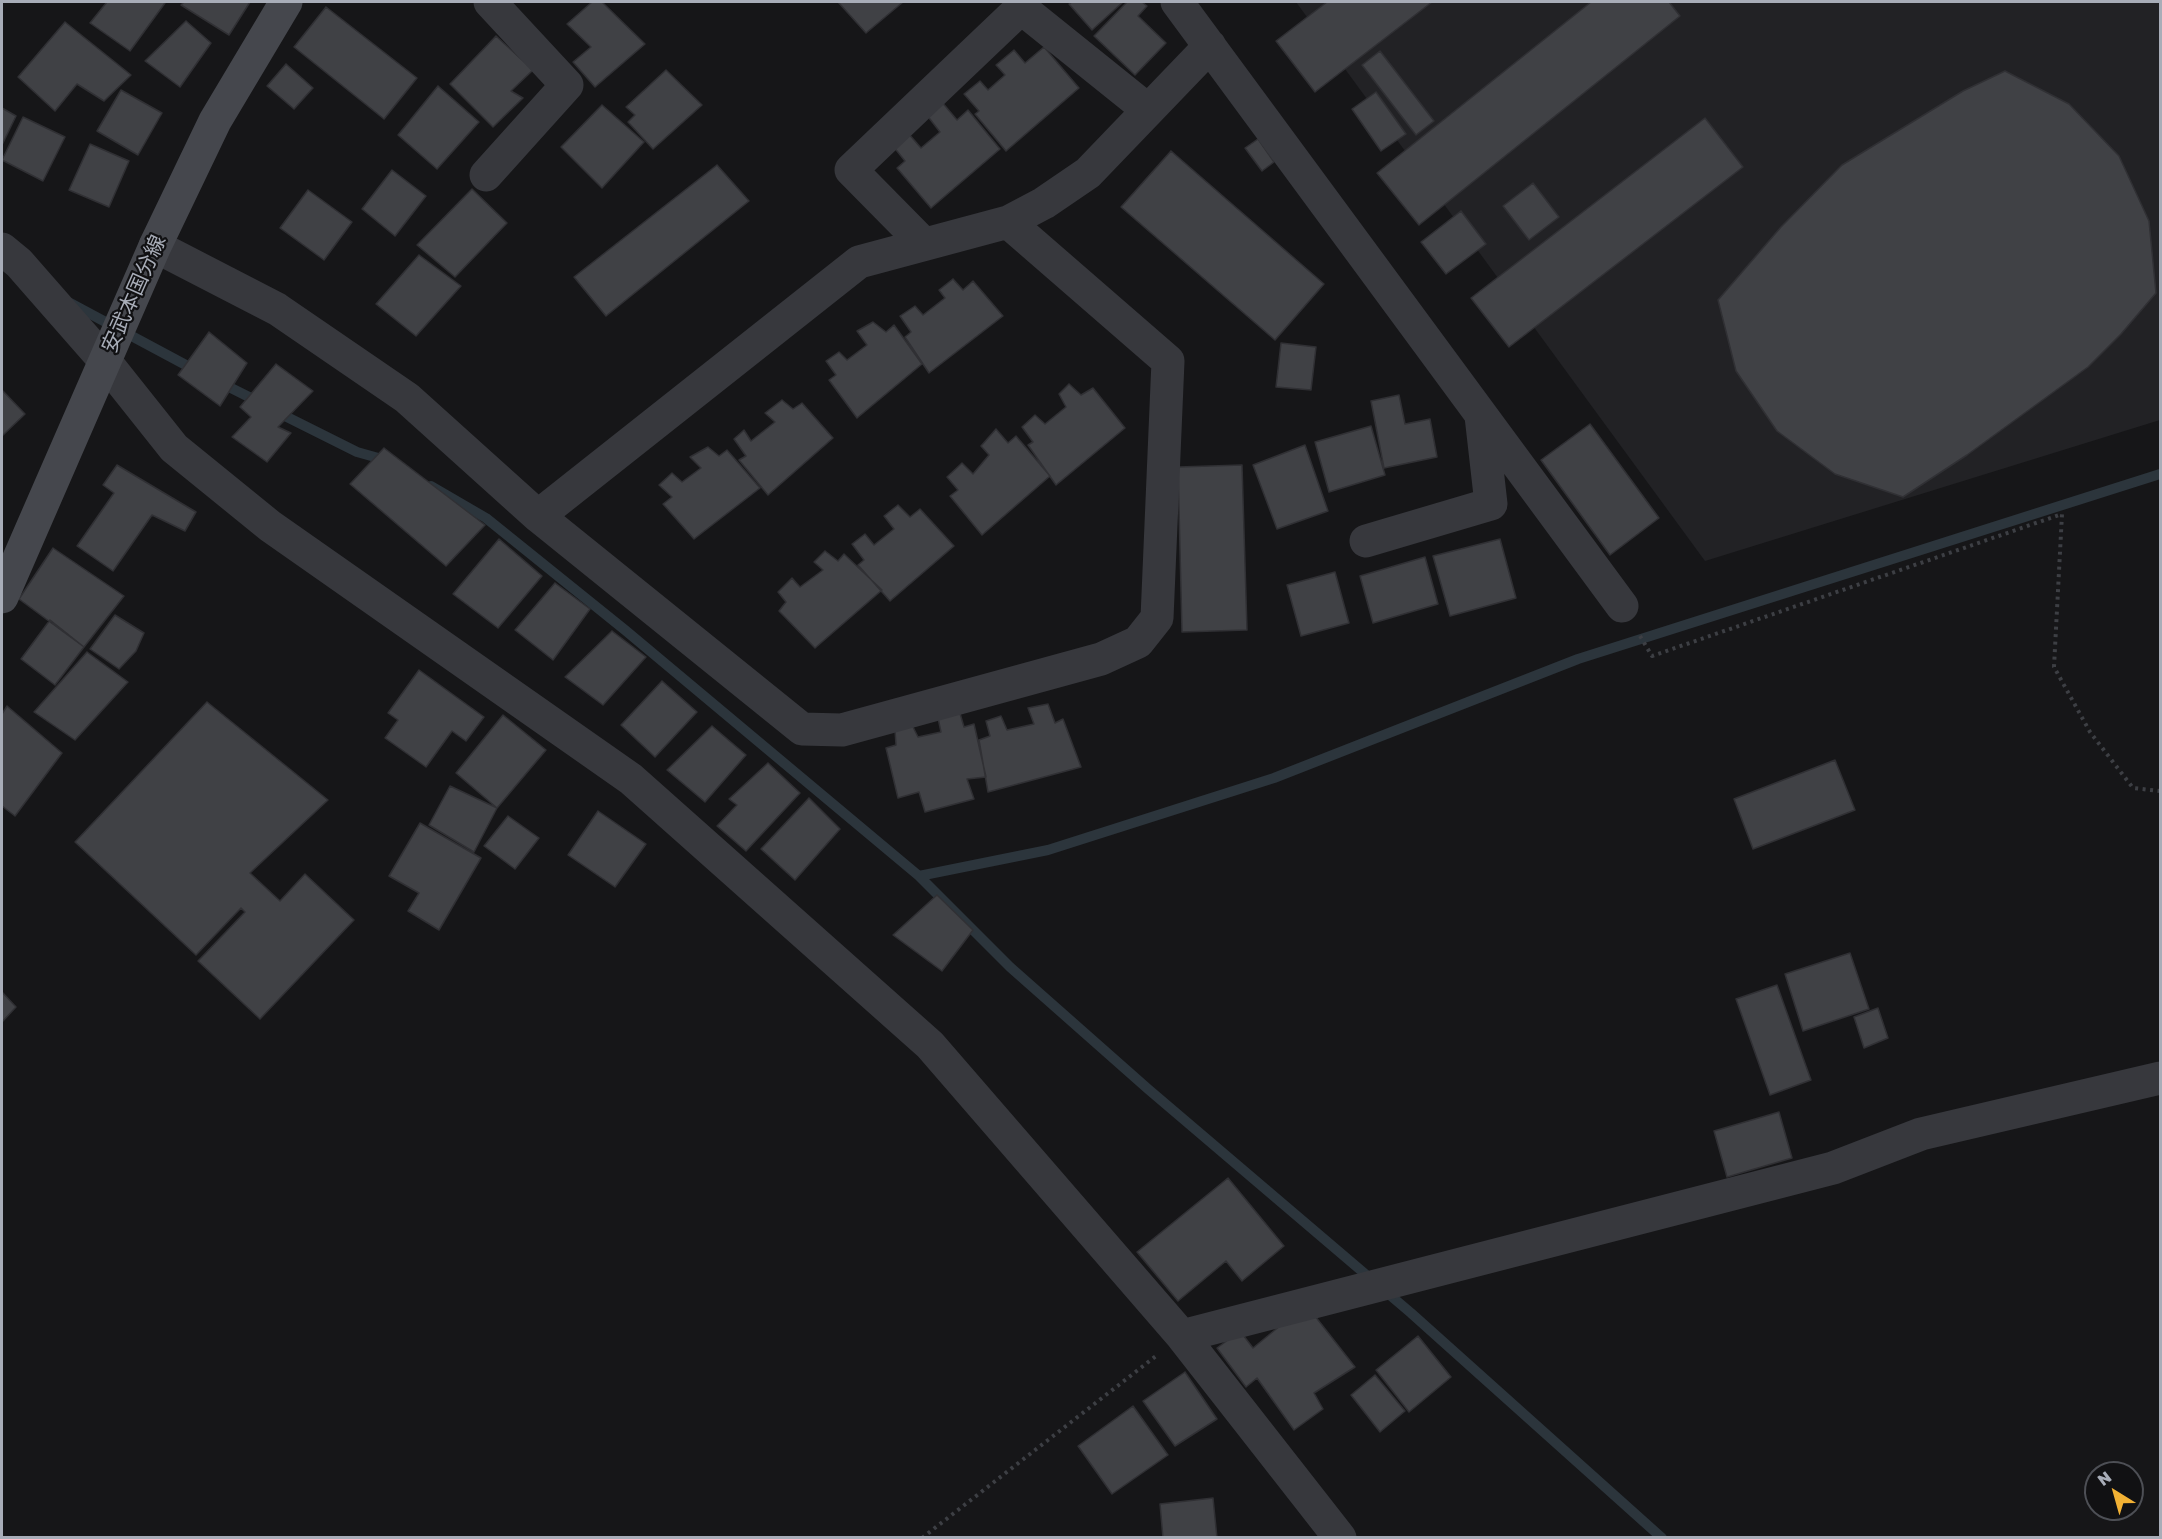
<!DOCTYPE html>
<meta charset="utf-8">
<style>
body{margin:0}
#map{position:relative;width:2162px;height:1539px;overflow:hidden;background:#161618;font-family:"Golos Text",sans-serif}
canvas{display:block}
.frame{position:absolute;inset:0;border:3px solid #a8adb8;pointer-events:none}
.north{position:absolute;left:2084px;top:1461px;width:60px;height:60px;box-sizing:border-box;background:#111113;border:2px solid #4d4f55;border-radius:50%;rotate:323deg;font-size:16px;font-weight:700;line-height:24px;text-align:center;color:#a8adb8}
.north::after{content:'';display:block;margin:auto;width:21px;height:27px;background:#f2b134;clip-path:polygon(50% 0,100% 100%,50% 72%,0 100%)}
</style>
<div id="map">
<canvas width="2162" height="1539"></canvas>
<div class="frame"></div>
<div class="north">N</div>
</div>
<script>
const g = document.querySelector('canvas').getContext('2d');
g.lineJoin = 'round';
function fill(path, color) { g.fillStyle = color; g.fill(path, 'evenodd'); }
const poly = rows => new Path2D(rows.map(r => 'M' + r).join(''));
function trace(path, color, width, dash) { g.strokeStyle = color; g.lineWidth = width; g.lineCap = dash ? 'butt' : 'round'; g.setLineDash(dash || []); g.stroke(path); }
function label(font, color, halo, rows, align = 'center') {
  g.font = font + ' "Golos Text","Noto Sans JP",sans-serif'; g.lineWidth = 4.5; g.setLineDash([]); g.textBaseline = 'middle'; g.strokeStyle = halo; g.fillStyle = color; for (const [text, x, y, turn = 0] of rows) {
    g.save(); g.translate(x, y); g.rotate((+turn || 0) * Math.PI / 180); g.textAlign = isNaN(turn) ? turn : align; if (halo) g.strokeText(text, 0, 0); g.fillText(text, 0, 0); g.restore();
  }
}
const built = poly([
 [1296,2,2160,2,2160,420,1705,561]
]);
const stream = poly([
 [70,303,197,371],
 [219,382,261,403],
 [275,411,357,452,389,461],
 [431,486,486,518,625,630,919,876,1010,967,1148,1089,1411,1313,1662,1538],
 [919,876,1048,850,1274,778,1578,659,2160,474]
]);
const building = poly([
 [107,2,163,2,165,3,130,51,90,23,107,2],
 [184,2,250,2,229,35,181,5,184,2],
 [592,2,602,2,645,44,595,87,573,62,591,47,567,24,592,2],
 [838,2,903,2,866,33,838,2],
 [1072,2,1123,2,1092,30,1069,4,1072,2],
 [1127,2,1142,2,1147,6,1138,16,1166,43,1135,75,1094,36,1127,2],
 [1327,2,1432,2,1315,92,1276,41,1327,2],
 [1591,2,1669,2,1680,16,1419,225,1377,173,1591,2],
 [326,7,417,78,384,119,294,47,326,7],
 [186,21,211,43,180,87,145,61,186,21],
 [65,22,131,75,104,101,77,84,55,111,18,77,65,22],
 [496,36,533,70,511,91,523,98,493,127,450,84,496,36],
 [1044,47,1079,88,1006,151,975,114,979,111,964,94,980,81,988,90,1005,75,996,65,1014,50,1025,63,1044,47],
 [1380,51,1434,121,1416,135,1362,65,1380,51],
 [286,64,313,88,294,109,267,86,286,64],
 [666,70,702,105,653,149,628,122,635,115,626,107,666,70],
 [2005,71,2069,104,2119,156,2149,221,2156,293,2121,334,2088,367,1967,455,1903,497,1835,474,1777,431,1736,371,1718,300,1781,227,1842,165,1963,91,2005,71],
 [438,86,479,122,437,169,398,135,438,86],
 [121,90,162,113,138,155,97,131,121,90],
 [1376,92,1406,134,1381,151,1352,109,1376,92],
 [941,101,957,120,968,110,1000,149,931,208,897,168,905,161,893,146,908,133,921,148,940,132,926,114,941,101],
 [602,105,644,142,602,188,561,147,602,105],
 [2,108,16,116,2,145,2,108],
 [23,117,65,137,43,181,2,160,23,117],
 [1705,118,1743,167,1509,347,1471,298,1705,118],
 [1258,139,1274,162,1262,171,1245,148,1258,139],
 [90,144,129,161,109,207,69,190,90,144],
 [1171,151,1324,284,1275,340,1121,207,1171,151],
 [717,165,749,201,606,316,574,277,717,165],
 [392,170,426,196,395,236,362,209,392,170],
 [1533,183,1559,217,1529,240,1503,206,1533,183],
 [472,189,507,223,455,277,417,245,472,189],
 [308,190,352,222,324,260,280,228,308,190],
 [1461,211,1486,244,1446,274,1421,242,1461,211],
 [419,255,461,286,416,336,376,304,419,255],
 [953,279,963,290,973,281,1003,316,929,373,905,337,911,332,900,316,915,306,923,315,945,298,939,290,953,279],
 [873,322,886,332,894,325,922,364,857,418,829,380,836,375,826,361,839,352,847,360,867,345,857,331,873,322],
 [209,332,247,363,220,406,178,375,209,332],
 [1281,343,1316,347,1311,390,1276,387,1281,343],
 [276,364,313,391,278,427,291,433,267,462,232,437,251,417,240,407,276,364],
 [1069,384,1081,395,1093,388,1125,428,1056,485,1028,445,1033,442,1022,427,1035,415,1045,424,1066,407,1059,394,1069,384],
 [2,390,25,414,2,436,2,390],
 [1399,395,1405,424,1430,419,1437,457,1384,468,1371,401,1399,395],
 [782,400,793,409,802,403,833,438,768,495,739,460,746,456,734,439,744,430,751,441,775,422,765,413,782,400],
 [1590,424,1659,518,1610,555,1541,460,1590,424],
 [1371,426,1385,475,1329,492,1315,442,1371,426],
 [996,429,1008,443,1016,436,1050,476,982,535,950,496,958,490,947,477,962,463,973,474,989,455,981,446,996,429],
 [1305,445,1328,511,1277,529,1253,465,1305,445],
 [708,447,719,456,727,450,760,488,694,539,663,504,672,497,659,485,672,473,682,482,701,468,690,457,708,447],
 [384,448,485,525,446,566,350,484,384,448],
 [117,465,196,512,185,531,152,515,113,571,77,546,114,493,103,485,117,465],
 [1242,465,1247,630,1182,632,1178,467,1242,465],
 [898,505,910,517,920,509,954,546,890,601,858,565,864,560,852,544,865,534,874,545,894,529,884,516,898,505],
 [499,539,542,576,498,628,453,594,499,539],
 [1500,539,1516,598,1450,616,1433,556,1500,539],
 [53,548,124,596,84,647,19,599,53,548],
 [825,551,838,561,844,554,882,590,815,648,779,611,786,602,778,592,792,578,800,587,823,570,814,562,825,551],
 [1425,557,1438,604,1373,623,1360,576,1425,557],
 [1335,572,1349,623,1301,636,1287,585,1335,572],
 [555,583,590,609,553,660,515,630,555,583],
 [115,615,144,633,136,651,119,669,90,649,115,615],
 [50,620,84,647,55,685,21,659,50,620],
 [612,631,646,657,603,705,565,677,612,631],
 [87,652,128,682,75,740,34,712,87,652],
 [419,670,484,717,466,741,452,731,426,767,385,738,398,720,388,713,419,670],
 [662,681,697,712,655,757,621,725,662,681],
 [207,702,328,800,250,873,280,901,305,874,354,920,260,1019,198,961,245,912,241,908,196,955,75,842,207,702],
 [1048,704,1055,723,1063,719,1081,767,988,792,979,740,990,736,986,721,1001,716,1007,730,1034,724,1028,708,1048,704],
 [7,706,62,753,15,816,2,806,2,714,7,706],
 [959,710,964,727,974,724,986,777,967,779,974,799,925,812,919,792,898,798,886,748,896,745,895,730,912,725,918,737,941,732,938,718,959,710],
 [503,715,546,750,497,808,456,773,503,715],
 [712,726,746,755,705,802,667,770,712,726],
 [1835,760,1855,810,1753,849,1734,799,1835,760],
 [768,763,800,793,746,851,717,826,737,805,729,799,768,763],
 [450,786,497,808,474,852,429,825,450,786],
 [809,798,840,829,795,880,761,849,809,798],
 [598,811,646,844,615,887,568,855,598,811],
 [508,816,539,838,515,869,484,846,508,816],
 [420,823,481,858,439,930,408,911,419,893,389,876,420,823],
 [937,895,973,930,942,971,893,935,937,895],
 [1850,953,1869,1009,1803,1031,1785,974,1850,953],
 [1777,985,1811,1080,1770,1095,1736,999,1777,985],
 [2,992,16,1007,2,1022,2,992],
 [1878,1008,1888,1038,1864,1048,1854,1017,1878,1008],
 [1779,1112,1792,1158,1727,1177,1714,1131,1779,1112],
 [1228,1178,1284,1246,1242,1281,1226,1261,1178,1301,1137,1252,1228,1178],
 [1311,1311,1355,1367,1314,1393,1323,1409,1294,1430,1257,1378,1246,1387,1217,1348,1240,1331,1253,1348,1292,1316,1311,1311],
 [1418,1336,1451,1377,1409,1412,1376,1370,1418,1336],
 [1185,1372,1217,1419,1175,1446,1143,1401,1185,1372],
 [1375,1375,1405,1411,1380,1432,1351,1395,1375,1375],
 [1133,1406,1168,1455,1112,1494,1078,1446,1133,1406],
 [1213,1498,1217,1538,1163,1538,1160,1504,1213,1498]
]);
const path = poly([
 [1640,636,1652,656,2062,514,2054,667,2090,732,2133,788,2160,791],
 [922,1538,1156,1356]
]);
const street = poly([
 [1177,2,1622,606],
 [486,175,567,85,490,2],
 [924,244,851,170,1021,8,1148,110],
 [155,246,277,309,407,398,538,516,802,729,842,730,1101,659,1138,642,1157,618,1168,361,1008,222],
 [2,249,19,263,104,360,174,448,270,526,631,779,930,1045,1182,1336,1340,1538],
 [538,516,859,262,1008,222,1044,203,1088,173,1210,46],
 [1366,541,1491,504,1481,416],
 [1182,1336,1833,1168,1921,1134,2160,1078]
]);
const secondary = poly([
 [2,597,155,246,215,121,286,2]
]);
const streetNames = [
 ["安武本国分線",134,294,-66]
];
fill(built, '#222225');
trace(stream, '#2c353c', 10);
fill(building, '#404145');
trace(building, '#303034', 1.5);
trace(path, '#3d3f44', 4, [3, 4.5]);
trace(street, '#37383d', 33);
trace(secondary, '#45474d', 33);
label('21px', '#a8adb8', '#111113', streetNames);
</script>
